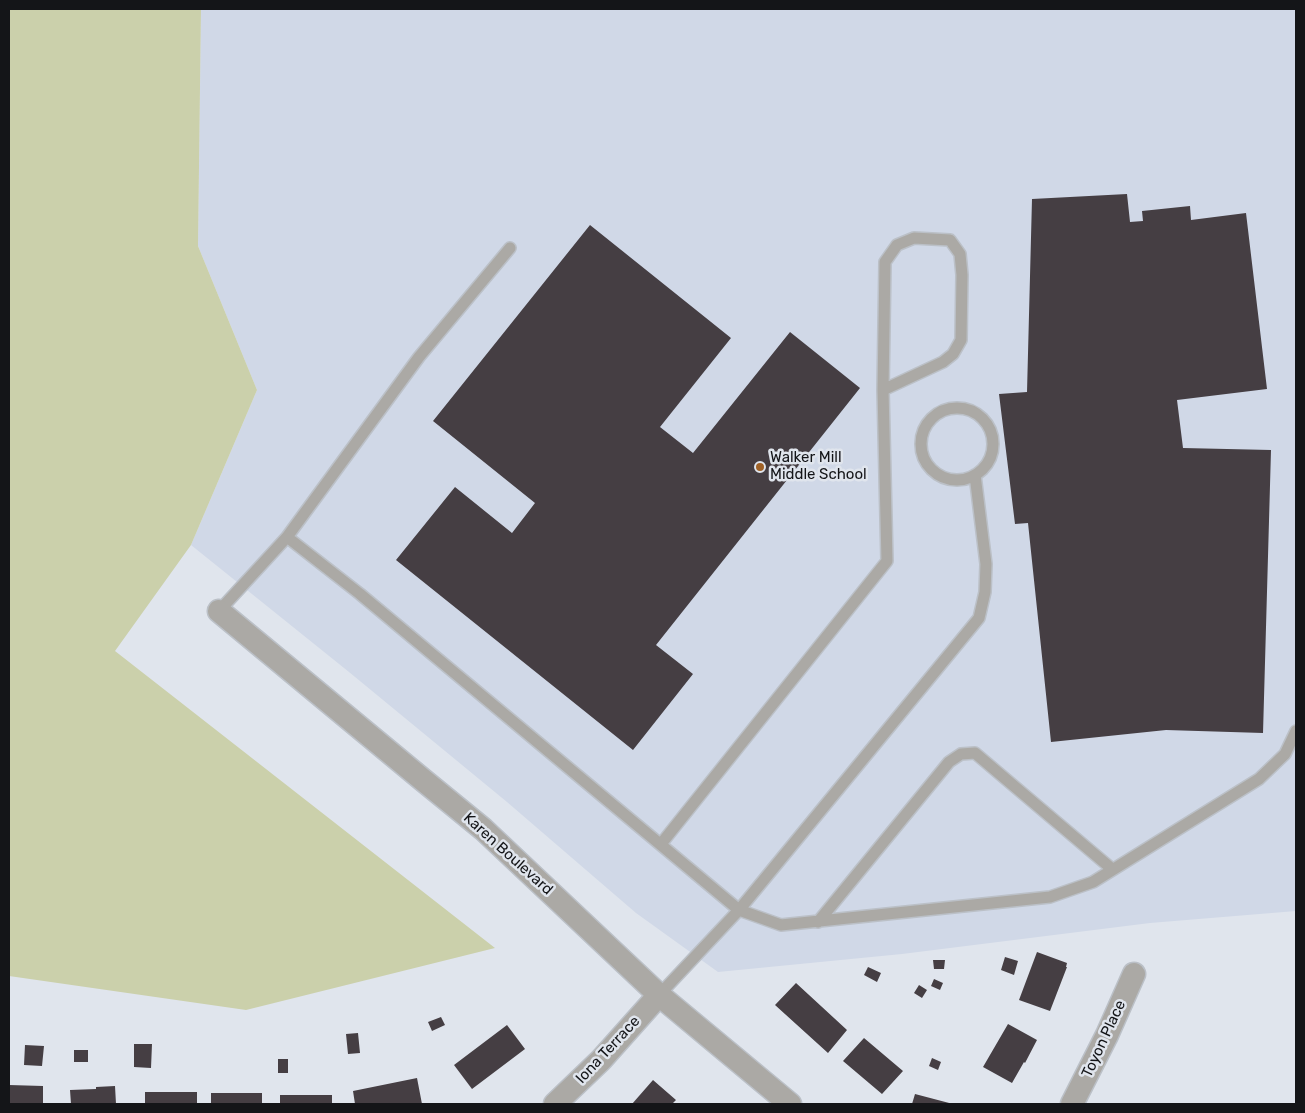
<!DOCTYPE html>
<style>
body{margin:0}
#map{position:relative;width:1305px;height:1113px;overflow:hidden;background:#e0e5ed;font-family:Rubik,sans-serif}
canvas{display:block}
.frame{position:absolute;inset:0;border:10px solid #141518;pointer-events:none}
</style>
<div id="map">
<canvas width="1305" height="1113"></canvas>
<div class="frame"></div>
</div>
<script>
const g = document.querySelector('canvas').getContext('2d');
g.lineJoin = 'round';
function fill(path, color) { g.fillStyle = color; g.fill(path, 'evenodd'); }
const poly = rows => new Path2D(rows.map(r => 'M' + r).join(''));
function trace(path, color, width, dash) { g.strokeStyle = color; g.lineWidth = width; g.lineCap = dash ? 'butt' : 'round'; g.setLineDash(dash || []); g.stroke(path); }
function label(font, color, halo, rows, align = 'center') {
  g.font = font + ' Rubik,sans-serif'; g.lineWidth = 5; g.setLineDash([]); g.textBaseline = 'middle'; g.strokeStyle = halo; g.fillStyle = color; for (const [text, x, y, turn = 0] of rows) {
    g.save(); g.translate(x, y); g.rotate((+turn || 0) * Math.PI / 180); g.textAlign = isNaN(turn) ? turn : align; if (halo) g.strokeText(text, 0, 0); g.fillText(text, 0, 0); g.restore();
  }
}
const built = poly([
 [201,9,1296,9,1296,911,1150,923,902,954,718,972,636,913,507,802,349,672,191,545,257,390,198,246]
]);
const green = poly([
 [9,9,201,9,198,246,257,390,191,545,115,651,495,948,246,1010,9,976]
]);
const building = poly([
 [1127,194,1130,222,1143,221,1142,211,1190,206,1191,220,1246,213,1267,389,1177,400,1183,448,1271,450,1263,733,1166,730,1051,742,1028,523,1015,524,999,394,1027,392,1032,199],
 [590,225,731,338,660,427,693,453,790,332,860,388,656,645,693,674,633,750,396,560,455,487,512,533,535,503,433,421],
 [1037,952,1067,963,1066,967,1067,967,1050,1011,1019,1000],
 [1005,957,1018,961,1014,975,1001,970],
 [933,960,945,960,944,969,934,969],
 [868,967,881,973,877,982,864,975],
 [934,979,943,983,940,990,931,986],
 [796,983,847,1030,828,1053,775,1005],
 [919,985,927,990,922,998,914,993],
 [441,1017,445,1025,432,1031,428,1022],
 [1008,1024,1037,1040,1025,1063,1024,1062,1012,1083,983,1067],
 [507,1025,525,1049,472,1089,454,1065],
 [358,1033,360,1053,348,1054,346,1034],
 [864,1038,903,1071,882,1094,843,1061],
 [134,1044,152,1044,151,1068,134,1067],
 [25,1045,44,1046,42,1066,24,1065],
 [74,1050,88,1050,88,1062,74,1062],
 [932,1058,941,1062,938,1070,929,1066],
 [278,1059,288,1059,288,1073,278,1073],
 [417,1078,422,1104,355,1104,353,1091],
 [653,1080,676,1100,672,1104,632,1104],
 [9,1085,43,1086,43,1104,9,1104],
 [115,1086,116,1104,71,1104,70,1090,96,1089,96,1087],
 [145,1092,197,1092,197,1104,145,1104],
 [211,1093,262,1093,262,1104,211,1104],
 [915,1094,953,1104,912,1104],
 [280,1095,332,1095,332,1104,280,1104]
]);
const service = poly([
 '921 444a36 36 0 1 1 72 0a36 36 0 1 1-72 0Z',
 [975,475,986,564,985,592,979,618,739,910,781,925,1050,897,1093,882,1259,779,1285,754,1296,731],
 [287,537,419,357,510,248],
 [219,611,287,537,360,594,739,910,659,995],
 [661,844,887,561,883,390,943,362,953,354,961,340,962,275,960,254,950,240,914,238,897,245,885,262,883,390],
 [818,922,949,762,961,754,975,753,1112,869]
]);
const minor = poly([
 [219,611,423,780,483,829,659,995,790,1104],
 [555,1104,601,1060,659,995],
 [1072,1104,1107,1035,1134,974]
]);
const markers = [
 [760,467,5,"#9f6126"]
];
const poiNames = [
 ["Walker Mill",770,458],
 ["Middle School",770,475]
];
const streetNames = [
 ["Karen Boulevard",508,854,42],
 ["Toyon Place",1104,1039,-65],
 ["Iona Terrace",608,1050,-47]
];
fill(built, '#d0d8e7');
fill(green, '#cbd0ab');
fill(building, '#453e43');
trace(service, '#bbc0c7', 14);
trace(minor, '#bbc0c7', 25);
trace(service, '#aba9a5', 11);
trace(minor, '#aba9a5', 22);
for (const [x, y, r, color] of markers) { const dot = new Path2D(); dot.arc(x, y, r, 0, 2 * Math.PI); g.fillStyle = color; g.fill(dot); trace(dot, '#e0e5ed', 2); }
label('15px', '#141518', '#e0e5ed', poiNames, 'left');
label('15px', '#141518', '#e0e5ed', streetNames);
</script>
